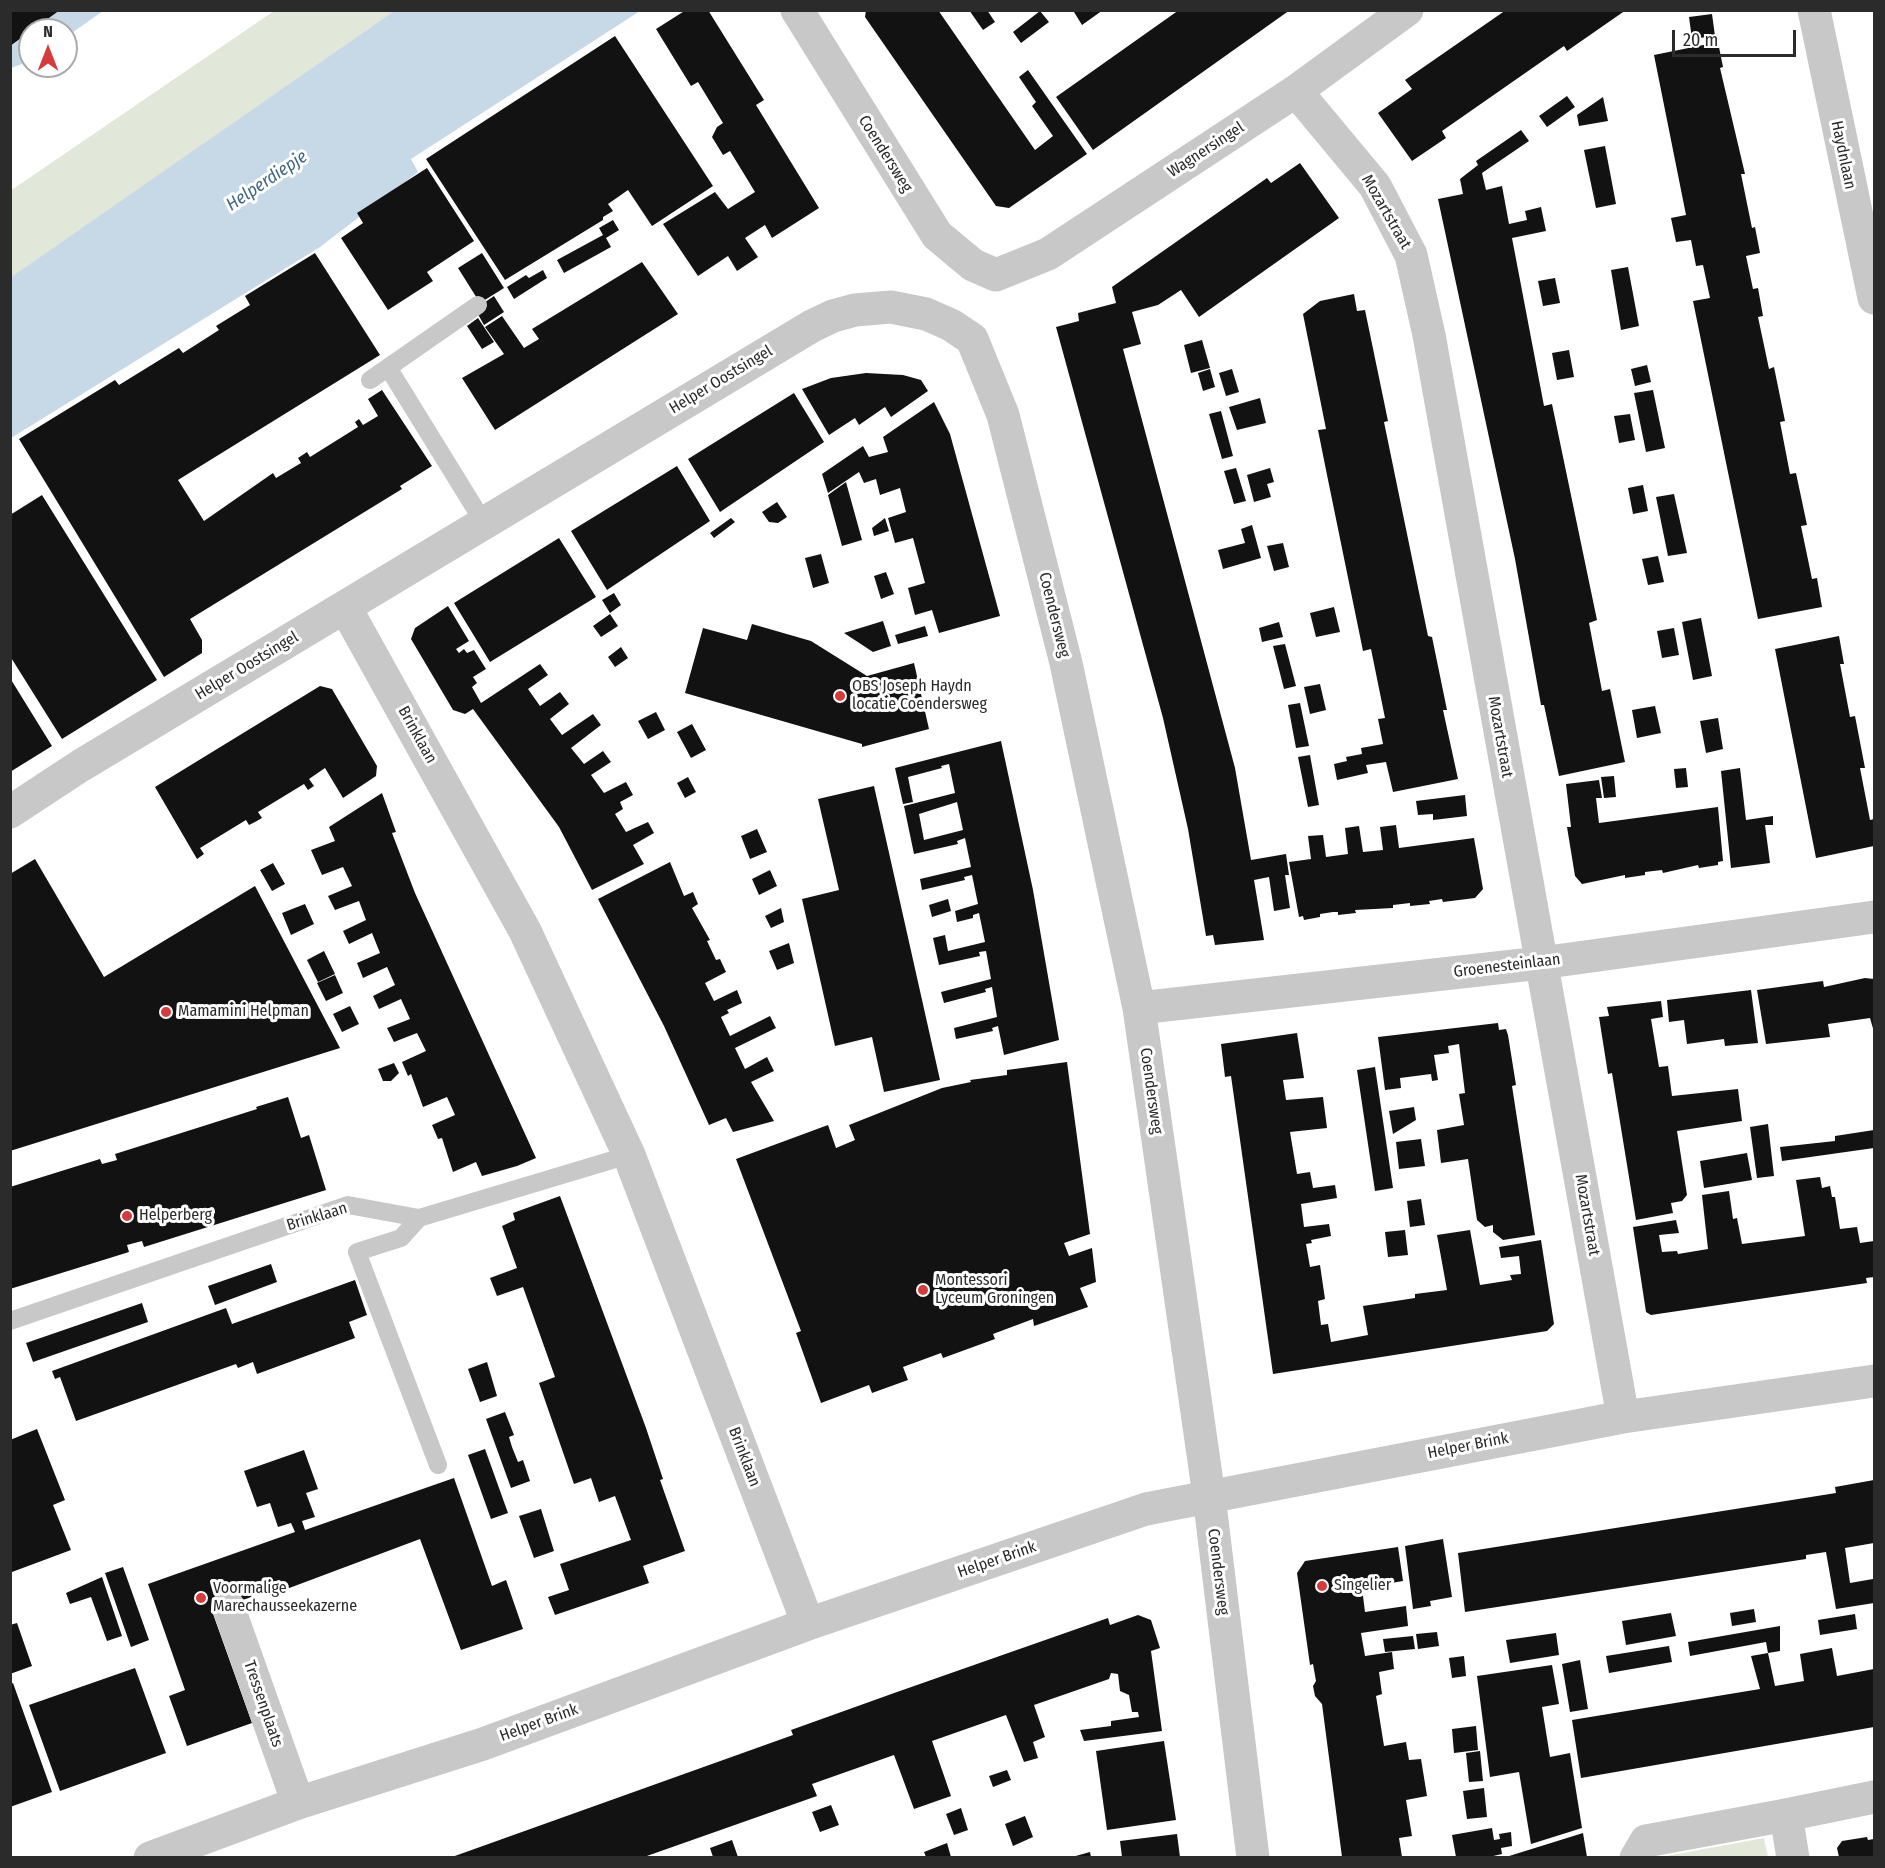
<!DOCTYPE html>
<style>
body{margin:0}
#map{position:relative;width:1885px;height:1868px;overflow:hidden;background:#fff;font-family:"Fira Sans Condensed",sans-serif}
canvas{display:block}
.frame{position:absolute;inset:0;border:12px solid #2b2b2b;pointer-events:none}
.north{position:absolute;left:18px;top:18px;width:60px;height:60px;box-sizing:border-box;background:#fff;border:2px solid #aaa;border-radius:50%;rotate:0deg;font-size:16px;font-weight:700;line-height:24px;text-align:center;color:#2b2b2b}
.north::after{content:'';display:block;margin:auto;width:21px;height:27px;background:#d63a3b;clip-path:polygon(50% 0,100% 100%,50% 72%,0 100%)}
.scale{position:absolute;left:1672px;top:30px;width:124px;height:27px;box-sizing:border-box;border:3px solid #2b2b2b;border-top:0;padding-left:8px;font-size:18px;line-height:21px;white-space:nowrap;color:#2b2b2b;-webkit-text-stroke:4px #fff;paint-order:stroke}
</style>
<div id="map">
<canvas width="1885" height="1868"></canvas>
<div class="frame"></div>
<div class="north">N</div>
<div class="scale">20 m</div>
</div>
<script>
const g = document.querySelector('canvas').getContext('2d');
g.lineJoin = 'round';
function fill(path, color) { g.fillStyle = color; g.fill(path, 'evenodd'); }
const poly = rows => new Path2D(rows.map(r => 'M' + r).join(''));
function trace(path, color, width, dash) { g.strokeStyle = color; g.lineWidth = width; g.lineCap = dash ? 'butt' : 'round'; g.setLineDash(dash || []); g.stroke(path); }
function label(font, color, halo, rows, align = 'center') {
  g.font = font + ' "Fira Sans Condensed",sans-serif'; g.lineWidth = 6; g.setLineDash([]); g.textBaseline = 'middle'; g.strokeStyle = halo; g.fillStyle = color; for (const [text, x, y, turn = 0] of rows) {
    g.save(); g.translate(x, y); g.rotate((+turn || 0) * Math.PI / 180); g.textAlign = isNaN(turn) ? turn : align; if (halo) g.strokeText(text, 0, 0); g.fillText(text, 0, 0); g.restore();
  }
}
const green = poly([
 [274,11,394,11,11,278,10,191],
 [1764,1838,1768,1857,1661,1857]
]);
const water = poly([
 [38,11,103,11,66,37,66,30,30,30,30,61,11,68,10,30],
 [394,11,640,11,411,159,418,172,320,247,11,438,10,278]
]);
const building = poly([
 [10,10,60,10,10,46],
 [686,10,708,10,764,100,756,105,819,208,772,238,765,225,745,238,758,257,737,271,728,256,698,276,663,224,715,192,728,209,755,192,730,151,723,155,712,137,717,127,723,123,698,82,691,86,656,29],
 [866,10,938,10,1035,150,1053,136,1032,106,1036,102,1019,77,1028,70,1087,154,1009,208,996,206,865,17],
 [969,10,987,10,995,22,983,30],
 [1076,10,1103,10,1082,25,1074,12],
 [1179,10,1290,10,1093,150,1056,97],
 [1506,10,1626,10,1567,51,1564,46,1442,131,1446,138,1412,161,1378,113,1412,89,1405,80],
 [1040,11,1049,22,1021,43,1013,32],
 [1712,14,1715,36,1692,39,1689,17],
 [615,36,713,186,652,226,628,190,608,204,613,211,603,217,603,220,505,280,426,159],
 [1718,42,1723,67,1720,68,1745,174,1741,174,1752,228,1755,227,1760,253,1746,256,1753,289,1758,288,1763,316,1758,317,1769,369,1774,367,1785,421,1780,422,1790,474,1796,473,1807,525,1801,526,1812,579,1817,578,1822,607,1758,619,1693,301,1710,298,1703,265,1696,266,1691,240,1676,242,1671,218,1686,215,1654,55],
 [1567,96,1575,107,1547,127,1539,116],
 [1603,97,1608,121,1579,126,1577,115],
 [1521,130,1529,141,1482,173,1486,190,1502,186,1509,224,1527,220,1525,211,1541,207,1546,231,1512,238,1544,406,1552,404,1597,620,1589,623,1602,691,1610,689,1625,762,1559,776,1544,705,1541,705,1515,559,1438,199,1463,194,1460,179,1478,165,1476,161],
 [1605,146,1616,204,1596,208,1584,150],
 [1300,163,1339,218,1199,317,1181,290,1158,305,1132,312,1141,344,1123,349,1235,768,1251,860,1286,854,1289,875,1285,875,1290,908,1274,911,1269,877,1254,880,1264,940,1215,945,1213,935,1206,936,1188,829,1163,718,1056,327,1079,321,1078,313,1116,303,1112,287,1267,178,1271,183],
 [427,168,474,241,427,272,433,281,388,310,341,238,363,223,357,213],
 [613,220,619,230,606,238,611,247,564,273,557,260,603,235,599,228],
 [315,253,380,355,178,480,204,521,273,473,276,478,301,463,298,458,307,452,310,457,358,427,355,422,359,419,363,425,378,416,368,399,382,390,432,466,400,486,402,489,190,619,202,640,202,653,164,677,19,439,115,380,119,385,179,348,183,353,219,330,216,326,250,305,245,296],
 [482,253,504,288,480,303,458,268],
 [642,262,678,314,495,430,462,378,504,354,485,327,502,316,524,348,539,339,532,329],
 [1628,267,1639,326,1621,330,1611,270],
 [543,270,547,278,514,299,507,287,526,275,529,278],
 [1555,278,1560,303,1543,306,1538,281],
 [1354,294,1357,311,1365,310,1388,421,1384,422,1428,636,1432,637,1439,671,1447,710,1443,710,1458,779,1393,792,1386,762,1366,765,1368,773,1337,780,1334,764,1347,761,1346,757,1362,754,1361,748,1383,744,1378,719,1385,718,1371,649,1363,651,1326,470,1318,430,1326,429,1303,314,1320,301],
 [494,296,504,312,484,325,475,309],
 [478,318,494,342,482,349,467,326],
 [1202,340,1210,368,1191,373,1184,345],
 [1569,350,1574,377,1557,380,1552,353],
 [1647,365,1651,382,1635,386,1631,369],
 [1210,369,1215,387,1203,391,1198,373],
 [1232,369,1239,392,1226,396,1219,373],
 [866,373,903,375,921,380,928,391,891,417,885,407,859,425,855,418,829,435,802,389,831,378],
 [1653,390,1665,448,1646,452,1634,393],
 [794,393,824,442,720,512,688,459],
 [1260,398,1266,423,1237,430,1229,407],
 [934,402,950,434,1000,616,939,633,932,610,915,615,908,588,925,583,913,538,895,543,888,518,906,512,900,488,880,495,876,479,864,483,859,472,828,493,822,474,863,446,869,457,888,452,883,437],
 [1221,411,1233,456,1222,459,1209,414],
 [1630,414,1635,440,1619,443,1614,416],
 [677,466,710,521,607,590,571,531],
 [1236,468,1246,501,1234,504,1224,471],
 [1270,468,1274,482,1267,484,1271,497,1254,502,1247,475],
 [846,482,862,540,842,546,828,495],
 [1643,485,1648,511,1633,514,1628,488],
 [1674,494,1687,553,1668,556,1656,497],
 [42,495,157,680,62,739,10,656,10,515],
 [777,502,787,517,778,523,769,522,762,512],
 [731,518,735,522,714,538,710,533],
 [885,518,889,531,874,536,872,528],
 [1252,525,1261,558,1223,569,1218,550,1245,543,1241,529],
 [559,538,596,597,490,662,454,603],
 [1283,543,1289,567,1274,571,1267,546],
 [821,554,829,583,813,588,805,558],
 [1658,556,1664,582,1648,585,1642,559],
 [886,572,894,594,881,599,874,576],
 [614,593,621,605,610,613,602,600],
 [448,606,469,641,456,649,459,653,464,649,467,653,474,650,486,669,473,677,477,683,472,687,481,703,540,664,548,675,528,689,540,706,560,692,569,704,550,719,562,735,593,714,601,725,571,748,584,764,603,751,611,762,591,775,604,793,626,782,633,795,620,802,623,809,615,814,626,832,648,822,654,833,633,845,644,864,592,890,559,827,473,709,465,714,453,710,411,639,415,628],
 [1334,607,1340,632,1316,637,1310,613],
 [610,614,618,626,601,637,593,626],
 [1701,618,1712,676,1693,680,1682,622],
 [883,621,891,646,873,652,844,633],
 [1279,622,1283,637,1262,642,1259,628],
 [752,624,811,641,867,676,914,663,929,729,862,747,862,744,685,693,703,628,747,640],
 [925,626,928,636,898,644,895,635],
 [1674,628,1679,655,1662,658,1657,631],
 [1839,636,1844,664,1840,664,1850,717,1855,716,1865,768,1860,768,1870,820,1874,819,1874,846,1816,858,1775,649],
 [1285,644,1296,686,1284,689,1273,646],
 [621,647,628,658,615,667,608,657],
 [10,678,52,746,10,772],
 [1320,684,1326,710,1310,714,1304,687],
 [320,686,332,689,377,766,376,776,343,798,325,768,309,779,314,786,308,790,304,784,258,812,262,818,255,822,249,825,246,820,200,848,204,854,197,859,155,787],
 [1300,703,1309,746,1296,748,1288,705],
 [1655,706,1661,733,1637,738,1632,710],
 [656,712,665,730,648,739,638,721],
 [1718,718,1723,749,1706,753,1700,721],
 [692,724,706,750,691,758,677,732],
 [1001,741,1033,890,1059,1040,1004,1055,998,1026,992,1028,993,1031,956,1039,954,1028,997,1017,992,987,985,989,986,992,944,1003,941,992,991,979,986,951,979,952,980,956,939,965,933,938,945,935,948,951,985,942,979,913,973,915,973,918,957,922,955,911,978,904,972,875,964,877,965,880,922,890,920,879,971,867,965,838,957,841,958,844,914,854,904,806,955,793,949,764,941,766,942,768,908,777,913,802,903,804,895,768],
 [957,802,963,830,924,840,919,814],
 [1310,755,1319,805,1308,807,1298,757],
 [1686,768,1688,787,1676,788,1674,769],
 [1740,768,1746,820,1773,816,1773,825,1765,825,1770,863,1731,868,1721,771],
 [1614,776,1616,797,1604,798,1601,777],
 [688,777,696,792,685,798,677,783],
 [1599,780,1602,798,1596,798,1599,823,1718,807,1723,861,1718,862,1718,865,1699,868,1698,865,1663,873,1662,870,1645,872,1645,875,1625,878,1625,875,1582,884,1575,876,1567,827,1571,827,1566,784],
 [874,786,940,1080,884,1092,872,1037,835,1046,802,899,839,890,818,799],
 [382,793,396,832,392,833,415,893,536,1158,517,1166,482,1176,476,1162,453,1172,442,1138,438,1139,432,1125,455,1115,447,1097,423,1107,411,1074,408,1076,402,1062,426,1051,417,1033,394,1042,387,1028,410,1019,401,999,379,1009,373,996,395,985,387,967,363,978,357,963,380,953,372,933,349,944,343,931,366,920,359,901,335,910,328,896,352,886,343,867,322,875,311,850,335,841,329,827],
 [1465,795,1467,816,1433,820,1433,814,1418,815,1416,801],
 [1396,825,1399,848,1474,838,1483,889,1475,898,1443,902,1442,899,1429,901,1430,904,1410,906,1410,903,1393,905,1393,908,1355,910,1356,913,1338,915,1338,912,1333,912,1320,914,1320,917,1304,920,1303,916,1299,917,1289,862,1311,859,1308,836,1323,835,1326,857,1348,854,1345,828,1359,826,1363,852,1383,850,1380,827],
 [757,829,767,852,750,859,741,836],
 [35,859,104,977,255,886,340,1048,10,1151,10,874],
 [670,862,684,896,693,892,698,904,692,908,710,940,707,941,716,960,720,959,726,972,705,983,714,1001,737,990,742,1003,727,1010,729,1013,721,1017,730,1036,770,1016,776,1028,735,1048,745,1069,767,1057,774,1071,751,1082,774,1121,733,1132,726,1118,709,1125,664,1026,598,899],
 [273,863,285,884,272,891,260,870],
 [770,870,777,886,759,895,752,879],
 [948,899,951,911,932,917,929,905],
 [305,904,314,924,291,935,282,913],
 [781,908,784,922,771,928,765,916],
 [789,943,794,963,777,970,769,951],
 [324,951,335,974,318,982,307,960],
 [335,975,343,993,326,1001,317,983],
 [1865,978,1874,979,1874,1032,1870,1018,1828,1024,1830,1037,1766,1044,1757,990,1823,981,1824,987],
 [1751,990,1758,1043,1725,1046,1724,1039,1687,1044,1684,1020,1669,1022,1667,1000],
 [1661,1001,1663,1017,1651,1019,1659,1067,1668,1066,1672,1096,1738,1089,1742,1121,1677,1131,1687,1195,1682,1201,1671,1203,1673,1213,1636,1220,1612,1073,1608,1074,1599,1017,1609,1016,1607,1007],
 [350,1006,359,1024,342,1032,333,1014],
 [1498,1023,1499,1030,1506,1029,1508,1035,1516,1085,1512,1086,1535,1235,1503,1240,1493,1232,1493,1225,1485,1227,1477,1220,1468,1159,1441,1163,1437,1130,1464,1125,1459,1094,1465,1093,1459,1044,1448,1046,1449,1053,1434,1055,1438,1080,1432,1081,1431,1074,1400,1078,1401,1088,1385,1090,1378,1037],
 [1297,1033,1304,1078,1283,1080,1286,1100,1323,1097,1327,1128,1290,1132,1297,1174,1310,1172,1313,1188,1335,1185,1337,1198,1301,1204,1304,1227,1329,1224,1331,1236,1311,1240,1312,1243,1306,1244,1310,1267,1320,1265,1325,1299,1318,1301,1321,1325,1328,1324,1331,1342,1368,1335,1363,1306,1415,1298,1415,1294,1447,1290,1437,1235,1470,1230,1480,1285,1512,1280,1510,1275,1521,1274,1519,1256,1501,1258,1499,1247,1541,1240,1554,1324,1547,1331,1273,1374,1231,1076,1225,1077,1221,1044],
 [1067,1062,1090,1234,1064,1243,1069,1256,1092,1248,1096,1282,1080,1288,1088,1307,1034,1326,1033,1319,993,1334,995,1339,943,1358,941,1353,903,1367,908,1380,872,1393,869,1385,821,1403,796,1333,801,1331,736,1159,828,1125,836,1148,855,1140,849,1125,942,1088,971,1082,970,1080,1007,1075,1007,1070],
 [394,1063,399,1073,391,1081,383,1081,378,1069],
 [1375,1067,1393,1188,1375,1191,1357,1070],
 [288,1097,301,1138,309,1135,326,1190,144,1247,142,1241,127,1245,129,1252,10,1289,10,1187,100,1159,102,1164,117,1160,115,1154,257,1109,256,1107],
 [1414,1107,1416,1120,1393,1134,1389,1111],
 [1768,1124,1774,1176,1757,1178,1750,1127],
 [1874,1130,1874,1148,1782,1161,1780,1147,1835,1141,1835,1136],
 [1421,1139,1425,1166,1399,1169,1396,1142],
 [1747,1153,1752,1180,1704,1188,1700,1161],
 [1820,1177,1822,1188,1830,1186,1832,1197,1835,1197,1840,1229,1857,1227,1860,1243,1874,1241,1874,1277,1866,1278,1867,1283,1651,1315,1646,1312,1633,1227,1676,1220,1679,1233,1659,1235,1662,1252,1677,1251,1678,1254,1708,1249,1702,1195,1729,1191,1733,1219,1737,1218,1742,1244,1805,1236,1796,1180],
 [560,1196,646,1428,663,1479,660,1480,685,1551,643,1566,649,1583,555,1615,548,1597,569,1590,560,1564,631,1540,615,1496,599,1502,591,1478,574,1484,539,1383,555,1377,523,1287,497,1296,490,1278,517,1268,502,1226,515,1220,513,1213],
 [1421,1199,1425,1225,1410,1227,1407,1201],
 [1405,1230,1408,1255,1388,1257,1385,1232],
 [271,1264,277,1282,215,1305,208,1286],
 [355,1280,367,1315,349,1322,355,1338,257,1374,253,1362,238,1368,236,1364,76,1421,60,1377,55,1379,52,1371,226,1308,232,1324],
 [142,1303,148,1322,33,1362,26,1343],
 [487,1362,497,1396,480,1402,468,1369],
 [505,1412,514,1435,509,1437,512,1447,518,1462,523,1460,530,1481,511,1488,486,1419],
 [37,1429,65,1500,53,1505,71,1550,12,1572,10,1440],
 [485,1449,508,1513,491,1519,468,1455],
 [304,1450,318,1489,306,1493,315,1517,302,1521,305,1530,454,1478,492,1586,506,1580,523,1629,461,1650,420,1539,284,1590,282,1586,212,1611,252,1723,187,1746,169,1696,185,1690,148,1584,295,1532,291,1523,278,1527,270,1503,257,1507,244,1471],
 [1874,1480,1874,1543,1845,1548,1850,1583,1873,1579,1874,1603,1836,1609,1826,1552,1806,1555,1806,1559,1465,1612,1458,1553,1836,1493,1835,1487],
 [541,1509,554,1551,534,1558,519,1516],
 [1443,1539,1452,1597,1430,1601,1431,1606,1413,1609,1405,1546],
 [1398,1547,1403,1581,1362,1588,1365,1612,1406,1606,1408,1626,1361,1633,1365,1656,1392,1652,1394,1669,1379,1672,1382,1694,1376,1696,1384,1746,1406,1742,1409,1760,1421,1759,1427,1796,1406,1800,1412,1836,1399,1838,1402,1857,1342,1857,1322,1704,1315,1696,1313,1686,1316,1681,1313,1664,1310,1665,1297,1573,1305,1561],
 [123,1567,149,1640,131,1647,105,1573],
 [102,1577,122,1636,107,1641,91,1597,70,1604,66,1593],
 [1754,1609,1756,1622,1732,1626,1730,1613],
 [1671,1613,1676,1636,1626,1645,1622,1621],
 [1855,1614,1857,1629,1820,1635,1818,1620],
 [1138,1615,1151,1620,1160,1648,1151,1651,1162,1731,1084,1741,1080,1730,1111,1726,1111,1721,1139,1717,1138,1712,1132,1712,1129,1695,1120,1691,1118,1674,1111,1673,1109,1679,1034,1705,1045,1737,1033,1742,1038,1758,1024,1762,1006,1715,932,1741,951,1796,914,1809,894,1755,812,1784,817,1796,644,1857,452,1857,793,1735,791,1730,897,1692,1108,1618,1110,1625],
 [17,1623,32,1666,10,1674,10,1625],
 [1780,1626,1780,1651,1768,1653,1766,1642,1690,1656,1688,1642],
 [1437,1632,1439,1646,1418,1649,1416,1634],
 [1556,1633,1559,1655,1510,1663,1506,1640],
 [1413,1636,1415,1649,1385,1652,1383,1639],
 [1669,1646,1672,1662,1609,1673,1606,1656],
 [1832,1648,1837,1676,1874,1669,1874,1727,1581,1778,1572,1720,1760,1689,1751,1656,1768,1653,1775,1686,1804,1681,1800,1654],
 [1464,1656,1466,1676,1452,1678,1449,1658],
 [1580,1660,1588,1709,1570,1712,1562,1664],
 [1552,1665,1559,1704,1542,1707,1550,1757,1570,1753,1582,1828,1531,1844,1519,1772,1490,1777,1477,1676],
 [135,1668,166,1753,60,1791,29,1705],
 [13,1683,52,1792,10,1807,10,1684],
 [1476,1726,1478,1750,1454,1753,1452,1729],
 [1164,1741,1176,1820,1107,1830,1096,1751],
 [1480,1751,1483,1781,1469,1782,1466,1753],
 [1007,1770,1011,1780,993,1787,989,1776],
 [1484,1788,1487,1817,1467,1819,1463,1791],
 [831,1805,839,1825,820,1832,812,1812],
 [961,1808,968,1830,954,1835,946,1814],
 [1025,1816,1033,1837,1013,1846,1005,1824],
 [1492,1828,1494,1840,1500,1839,1499,1834,1511,1832,1512,1846,1501,1848,1502,1854,1489,1857,1456,1857,1452,1835],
 [1583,1833,1587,1857,1506,1857],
 [1177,1834,1180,1857,1122,1857,1120,1841],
 [1867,1837,1868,1840,1874,1839,1874,1857,1839,1857,1837,1848,1842,1841],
 [732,1840,738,1857,713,1857,710,1848],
 [947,1843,951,1857,926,1857,924,1852],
 [1090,1852,1091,1857,1072,1857]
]);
const lane = poly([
 [389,369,484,523],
 [370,380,478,305],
 [419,1218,401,1238,357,1252,438,1465],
 [10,1321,348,1205,419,1218,629,1155]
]);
const street = poly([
 [797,10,937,235,973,265,996,275,1048,254,1296,91,1407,10],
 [1814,10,1874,298],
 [1296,91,1375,186,1411,255,1429,335,1623,1417],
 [345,607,525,931,629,1155,808,1624],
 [10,812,80,766,812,326,833,316,855,310,891,307,926,314,951,325,972,339,1003,415,1066,663,1139,1008,1209,1496,1253,1858],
 [1139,1008,1541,963,1874,917],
 [228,1606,298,1803],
 [1786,1815,1874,1797],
 [150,1858,298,1803,483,1744,808,1624,1146,1509,1623,1417,1874,1381],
 [1636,1858,1646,1841,1786,1815,1793,1858]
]);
const markers = [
 [840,696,6,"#d63a3b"],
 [166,1012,6,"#d63a3b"],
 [127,1216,6,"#d63a3b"],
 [923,1290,6,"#d63a3b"],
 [1322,1586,6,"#d63a3b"],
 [201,1598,6,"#d63a3b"]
];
const streetNames = [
 ["Wagnersingel",1206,150,-33],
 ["Coendersweg",885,154,58],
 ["Haydnlaan",1843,155,78],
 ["Mozartstraat",1386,212,60],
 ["Helper Oostsingel",721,380,-31],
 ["Coendersweg",1054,615,76],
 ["Helper Oostsingel",247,666,-31],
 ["Brinklaan",417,735,61],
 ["Mozartstraat",1500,737,80],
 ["Groenesteinlaan",1507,966,-7],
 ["Coendersweg",1151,1091,82],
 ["Mozartstraat",1587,1215,80],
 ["Brinklaan",317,1217,-17],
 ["Helper Brink",1468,1446,-11],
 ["Brinklaan",744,1457,69],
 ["Helper Brink",997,1560,-19],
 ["Coendersweg",1218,1572,83],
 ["Tressenplaats",263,1704,71],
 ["Helper Brink",539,1723,-20]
];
const poiNames = [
 ["OBS Joseph Haydn",852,687],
 ["locatie Coendersweg",852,705],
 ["Mamamini Helpman",178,1012],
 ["Helperberg",139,1216],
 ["Montessori",935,1281],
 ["Lyceum Groningen",935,1299],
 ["Singelier",1334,1586],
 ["Voormalige",213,1589],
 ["Marechausseekazerne",213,1607]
];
const waterNames = [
 ["Helperdiepje",267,181,-34]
];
fill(green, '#e1e8da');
fill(water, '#c7d8e7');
fill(building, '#121212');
trace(lane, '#c8c8c8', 18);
trace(street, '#c8c8c8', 33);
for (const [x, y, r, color] of markers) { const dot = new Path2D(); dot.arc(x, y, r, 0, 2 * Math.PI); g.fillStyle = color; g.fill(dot); trace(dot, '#fff', 2); }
label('16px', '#2b2b2b', '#fff', streetNames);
label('16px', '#2b2b2b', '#fff', poiNames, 'left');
label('italic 18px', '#416786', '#fff', waterNames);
</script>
